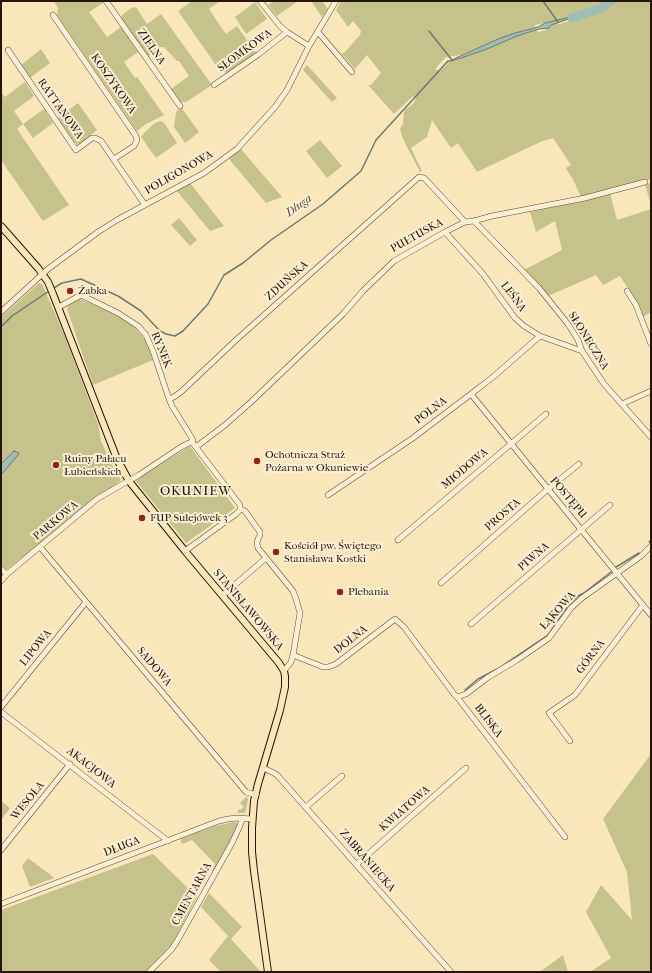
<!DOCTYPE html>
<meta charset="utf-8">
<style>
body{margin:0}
#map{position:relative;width:652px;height:973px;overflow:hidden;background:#f9e6bb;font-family:"IM FELL French Canon",serif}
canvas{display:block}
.frame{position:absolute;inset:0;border:2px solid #27150d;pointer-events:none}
</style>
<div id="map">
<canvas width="652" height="973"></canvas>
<div class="frame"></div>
</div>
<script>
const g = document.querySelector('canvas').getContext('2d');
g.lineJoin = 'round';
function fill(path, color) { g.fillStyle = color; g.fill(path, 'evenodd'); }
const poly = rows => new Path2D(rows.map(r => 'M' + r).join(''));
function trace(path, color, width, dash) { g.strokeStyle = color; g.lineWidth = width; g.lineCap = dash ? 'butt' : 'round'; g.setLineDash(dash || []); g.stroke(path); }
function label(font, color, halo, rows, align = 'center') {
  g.font = font + ' "IM FELL French Canon",serif'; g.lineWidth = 4; g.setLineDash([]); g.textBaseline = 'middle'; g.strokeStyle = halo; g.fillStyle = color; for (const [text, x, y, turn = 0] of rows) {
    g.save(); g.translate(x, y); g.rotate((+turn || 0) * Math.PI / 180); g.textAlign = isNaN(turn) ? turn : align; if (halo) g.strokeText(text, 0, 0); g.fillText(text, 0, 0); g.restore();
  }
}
const green = poly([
 [54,1,102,1,103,3,89,12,107,37,121,27,138,52,124,62,135,78,137,77,164,115,146,124,137,131,57,15,58,8],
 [192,1,220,1,209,9,221,27,226,34,237,26,256,53,232,71,228,73,220,71,178,11],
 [274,1,298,1,277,16,268,5],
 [311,1,322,1,328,9,322,17],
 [341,1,609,1,603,6,591,10,551,23,545,24,544,23,535,25,535,27,498,39,461,55,446,57,435,69,440,71,452,60,487,49,517,36,537,30,538,32,546,30,546,28,549,28,551,25,556,23,560,24,601,11,615,1,651,1,651,179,581,197,572,177,571,177,566,168,571,165,553,138,540,142,477,172,458,143,451,148,432,120,427,137,411,148,422,171,420,172,403,139,400,129,401,127,403,124,404,112,406,109,413,104,416,99,413,96,394,114,368,85,371,85,381,73,367,55,355,69,341,53,344,53,360,35,361,31,353,21,348,27,336,10],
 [255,2,267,19,246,34,235,17],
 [136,7,147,24,161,14,212,85,186,102,180,102,171,89,189,76,179,61,177,61,164,47,161,47,150,55,149,58,121,18,122,15,131,8],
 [41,49,50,63,30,78,21,65],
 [307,65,337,98,332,102,303,70],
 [25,82,34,96,14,111,23,124,44,109,53,123,33,138,23,124,17,129,69,205,43,221,1,160,1,92,5,97],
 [78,103,97,130,79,144,75,143,58,118],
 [181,107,199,132,185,143,174,127,176,112],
 [161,121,165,124,177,143,156,158,141,137,144,133,155,123],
 [320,140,342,166,327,178,306,151],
 [240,148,282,197,266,203,229,159],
 [190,183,224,226,210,231,176,190],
 [651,183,651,206,645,184],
 [610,193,617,220,651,209,651,312,643,317,629,290,620,276,603,285,596,275,548,296,524,270,562,250,555,221,536,232,530,212,582,201],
 [179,218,197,240,190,246,171,225],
 [39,283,42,284,64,334,98,424,101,441,112,465,120,477,120,481,6,570,1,564,1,317],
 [79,299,90,303,117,315,133,325,146,341,153,360,93,385,67,309,68,307,67,305],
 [190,446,235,508,186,543,135,480],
 [651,754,651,972,590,972,611,958,586,912,601,885,632,920,627,872,603,819],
 [247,796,248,799,246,811,244,813,237,813,239,809,240,810,244,807,240,803],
 [1,801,10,808,1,820],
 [234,822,237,823,238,826,237,828,213,872,212,872,215,864,192,840,182,844,180,839,215,826],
 [153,854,197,897,172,944,145,972,1,972,1,910],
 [28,858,48,873,54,878,30,887,22,866],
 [209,893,242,927,231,939,261,972,221,972,209,960,228,936,201,907],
 [563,955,568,972,541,972,541,971]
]);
const water = poly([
 [584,14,551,25,549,28,539,29,517,36,487,49,461,58,447,62,498,39,515,33,538,27,545,23,584,14],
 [14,451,19,453,18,455,1,475,1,464,14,451]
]);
const stream = poly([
 [543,1,558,22],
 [429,31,452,60],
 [52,289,62,283,81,279,118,296,141,311,160,331,166,334,175,336,183,331,208,304,224,275,243,263,271,240,323,204,361,171,376,140,448,61],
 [1,327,12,316,49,291],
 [649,542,651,540],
 [616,567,639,553],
 [465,690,478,679,499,668,548,635,569,605,578,596,584,593,611,572]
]);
const river = poly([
 [572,18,602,8,611,1]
]);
const minor = poly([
 [106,1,180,106],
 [260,1,280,26,287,32,309,46],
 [53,15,136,136,137,140,134,146,114,159],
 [318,32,352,72],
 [8,50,76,150,92,138,95,138,101,141,145,205],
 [214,85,259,54,287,32],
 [474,221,539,288,568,324,578,340,582,351,604,384,651,437],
 [445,232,483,274,515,318,524,326,540,336,582,351],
 [627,291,636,305,651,344],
 [59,307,81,295,118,313,138,326,146,335,153,351,169,399,172,406,193,440,192,442,240,505,240,509],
 [1,312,48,269,98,232,117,220,204,173,237,149,275,107,287,90,309,46,336,1],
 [471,394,548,489,651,615],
 [169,399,174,397,182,391,236,340,419,177,424,178,427,181,465,222],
 [622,404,651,391],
 [196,447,225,425,251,402,343,314,363,291,394,261,445,232,465,222,474,221,492,216,585,198,645,182],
 [328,495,413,438,471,394,493,377,540,336],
 [240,509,245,511,260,532,260,535,258,539,257,543,258,548,293,591,296,599,300,613,293,655,291,662,284,671],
 [398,540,546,414],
 [40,547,246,792,256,795],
 [185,551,236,514,239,511,240,509],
 [1,569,7,574],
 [1,581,7,574,97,499,121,485,139,475,181,447,189,443,192,442],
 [441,583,548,489,579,464],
 [223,595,266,558],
 [471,624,610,505],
 [293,655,323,667,328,667,336,664,395,619,404,627,454,694,457,697,565,837],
 [457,697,466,694,487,678,517,660,549,638,571,608,582,598,641,556,651,546],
 [1,707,86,602],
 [1,712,168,841],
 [570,741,549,713,575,695,643,605],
 [263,768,274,773,278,776,451,972],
 [306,807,342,776],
 [1,850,70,764],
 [357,864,466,768],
 [1,904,219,821,228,819,237,818,252,819],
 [149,972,171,950,176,943,232,843,238,830,243,818]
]);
const major = poly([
 [1,226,38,268,48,282,53,294,117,459,129,481,185,551,279,663,284,671,285,676,285,687,280,710,258,784,254,801,252,828,252,852,254,871,268,972]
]);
const markers = [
 [70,291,4,"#8f2418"],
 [257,461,4,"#8f2418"],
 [56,465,4,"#8f2418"],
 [142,518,4,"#8f2418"],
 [276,552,4,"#8f2418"],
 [340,592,4,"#8f2418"]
];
const streetNames = [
 ["ZIELNA",151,47,55],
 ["SŁOMKOWA",245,51,-36],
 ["KOSZYKOWA",113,84,55],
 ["RATTANOWA",60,109,55],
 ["POLIGONOWA",179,173,-30],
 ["PUŁTUSKA",417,236,-29],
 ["ZDUŃSKA",287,281,-42],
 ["LEŚNA",513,297,53],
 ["SŁONECZNA",588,341,58],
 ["RYNEK",161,350,68],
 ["POLNA",431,411,-37],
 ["MIODOWA",465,469,-40],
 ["POSTĘPU",568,498,50],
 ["PROSTA",503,515,-41],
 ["PARKOWA",56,521,-40],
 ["PIWNA",534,557,-41],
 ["STANISŁAWOWSKA",248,610,50],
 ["ŁĄKOWA",558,611,-48],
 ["DOLNA",351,640,-38],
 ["LIPOWA",36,648,-51],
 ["GÓRNA",591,657,-53],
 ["SADOWA",154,667,50],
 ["BLISKA",488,721,53],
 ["AKACJOWA",91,768,38],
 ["WESOŁA",28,801,-51],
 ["KWIATOWA",405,809,-41],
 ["DŁUGA",122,847,-21],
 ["ZABRANIECKA",367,861,49],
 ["CMENTARNA",192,894,-61]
];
const poiNames = [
 ["Żabka",78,291],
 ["Ochotnicza Straż",265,455],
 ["Pożarna w Okuniewie",265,468],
 ["Ruiny Pałacu",64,459],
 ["Łubieńskich",64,472],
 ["FUP Sulejówek 3",150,518],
 ["Kościół pw. Świętego",284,546],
 ["Stanisława Kostki",284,559],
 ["Plebania",348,592]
];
const waterNames = [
 ["Długa",299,206,-36]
];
const quarterNames = [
 ["OKUNIEW",196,492]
];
fill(green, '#c5c38b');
fill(water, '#9ebeb5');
trace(water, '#6e7a72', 1);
trace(stream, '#6e7a72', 1.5);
trace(river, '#9ebeb5', 9);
trace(minor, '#5c4938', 6);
trace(major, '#27150d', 8);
trace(minor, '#fbefd3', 5);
trace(major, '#f9e6bb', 6);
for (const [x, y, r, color] of markers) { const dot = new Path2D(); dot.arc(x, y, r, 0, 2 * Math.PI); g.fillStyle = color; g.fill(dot); trace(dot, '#fbefd3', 1.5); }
label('11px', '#27150d', '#fbefd3', streetNames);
label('11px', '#27150d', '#fbefd3', poiNames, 'left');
label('italic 12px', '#515048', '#fbefd3', waterNames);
g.letterSpacing = '1px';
label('13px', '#27150d', '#fbefd3', quarterNames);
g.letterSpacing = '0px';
</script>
